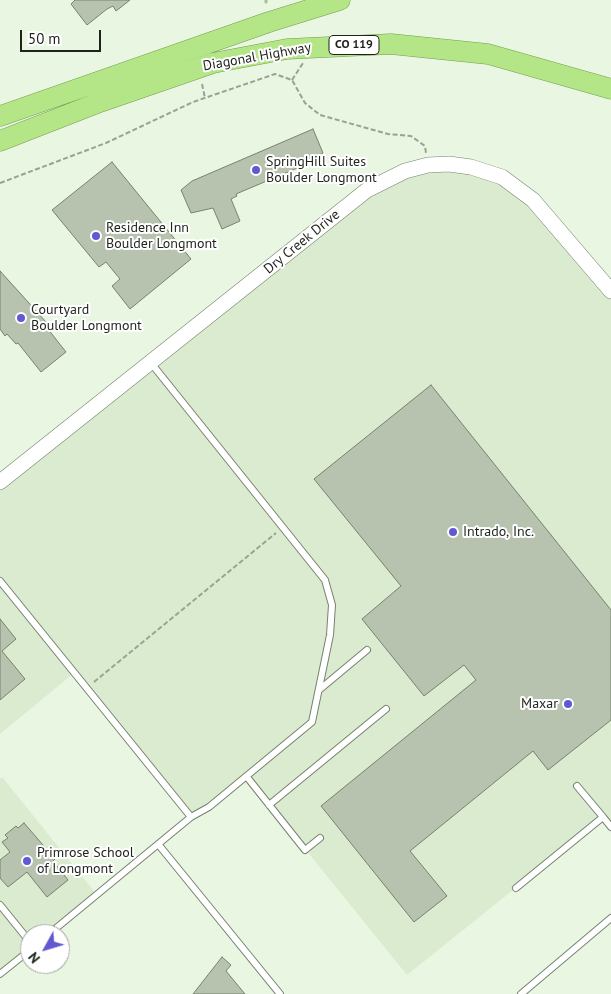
<!DOCTYPE html>
<style>
body{margin:0}
#map{position:relative;width:611px;height:994px;overflow:hidden;background:#e9f6e1;font-family:"PT Sans",sans-serif}
canvas{display:block}
.north{position:absolute;left:20px;top:924px;width:50px;height:50px;box-sizing:border-box;background:#fff;border:1px solid #a5a7a4;border-radius:50%;rotate:231deg;font-size:14px;font-weight:700;line-height:20px;text-align:center;color:#1f231c}
.north::after{content:'';display:block;margin:auto;width:18px;height:22px;background:#6259d2;clip-path:polygon(50% 0,100% 100%,50% 72%,0 100%)}
.scale{position:absolute;left:20px;top:30px;width:81px;height:22px;box-sizing:border-box;border:2px solid #1f231c;border-top:0;padding-left:6px;font-size:15px;line-height:18px;white-space:nowrap;color:#1f231c;-webkit-text-stroke:4px #fff;paint-order:stroke}
</style>
<div id="map">
<canvas width="611" height="994"></canvas>
<div class="north">N</div>
<div class="scale">50 m</div>
</div>
<script>
const g = document.querySelector('canvas').getContext('2d');
g.lineJoin = 'round';
function fill(path, color) { g.fillStyle = color; g.fill(path, 'evenodd'); }
const poly = rows => new Path2D(rows.map(r => 'M' + r).join(''));
function trace(path, color, width, dash) { g.strokeStyle = color; g.lineWidth = width; g.lineCap = dash ? 'butt' : 'round'; g.setLineDash(dash || []); g.stroke(path); }
function label(font, color, halo, rows, align = 'center') {
  g.font = font + ' "PT Sans",sans-serif'; g.lineWidth = 4; g.setLineDash([]); g.textBaseline = 'middle'; g.strokeStyle = halo; g.fillStyle = color; for (const [text, x, y, turn = 0] of rows) {
    g.save(); g.translate(x, y); g.rotate((+turn || 0) * Math.PI / 180); g.textAlign = isNaN(turn) ? turn : align; if (halo) g.strokeText(text, 0, 0); g.fillText(text, 0, 0); g.restore();
  }
}
const built = poly([
 [418,167,502,177,611,291,611,827,603,818,407,975,247,777,191,817,74,673,0,734,0,482,367,190],
 [0,778,3,778,97,895,49,934,30,934,30,950,0,974]
]);
const stream = poly([
 [266,0,266,2]
]);
const building = poly([
 [75,0,130,0,116,11,113,6,107,9,87,25,71,4,75,0],
 [313,129,323,153,319,155,321,158,236,194,237,196,231,199,240,221,222,229,213,208,191,213,181,190,192,181,313,129],
 [112,162,191,259,130,309,112,286,120,279,106,262,99,267,52,210,112,162],
 [0,271,38,313,46,322,44,324,66,352,41,372,18,343,16,344,7,334,5,336,0,329,0,271],
 [431,385,611,610,611,720,548,770,533,751,410,851,447,896,414,922,321,806,476,680,464,665,424,696,362,619,401,586,314,479,431,385],
 [0,619,16,639,2,651,25,679,0,700,0,619],
 [24,823,55,859,53,861,68,880,47,897,27,872,8,887,0,878,0,860,10,852,2,842,8,838,5,835,16,826,18,828,24,823],
 [222,957,231,965,226,971,245,994,193,994,222,957]
]);
const path = poly([
 [292,80,303,63],
 [202,84,205,98],
 [0,183,106,143,193,102,275,74,292,80,305,103,320,115,388,134,411,136,425,146,426,153],
 [94,682,276,533]
]);
const service = poly([
 [0,581,191,817],
 [319,690,367,650],
 [247,777,305,850,320,838],
 [269,805,386,709],
 [603,817,611,827],
 [158,844,280,994],
 [516,888,603,817,577,786],
 [0,905,30,942],
 [49,934,191,817,209,807,312,722,330,635,332,605,325,580,151,363],
 [0,974,30,950],
 [521,994,611,918]
]);
const tertiary = poly([
 [0,482,367,190,405,171,428,165,449,164,471,167,502,177,533,200,611,291]
]);
const trunk = poly([
 [0,116,269,22,340,0],
 [0,141,100,102,213,63,287,49,391,44,488,54,611,89]
]);
const markers = [
 [256,170,5,"#6259d2"],
 [96,236,5,"#6259d2"],
 [21,318,5,"#6259d2"],
 [453,532,5,"#6259d2"],
 [568,704,5,"#6259d2"],
 [27,861,5,"#6259d2"]
];
const shields = [
 [354,45,50]
];
const shieldNames = [
 ["CO 119",354,45]
];
const streetNames = [
 ["Diagonal Highway",257,57,-10],
 ["Dry Creek Drive",302,242,-39]
];
const poiNames = [
 ["SpringHill Suites",266,162],
 ["Boulder Longmont",266,178],
 ["Residence Inn",106,228],
 ["Boulder Longmont",106,244],
 ["Courtyard",31,310],
 ["Boulder Longmont",31,326],
 ["Intrado, Inc.",463,532],
 ["Maxar",558,704,"right"],
 ["Primrose School",37,853],
 ["of Longmont",37,869]
];
fill(built, '#dbebcf');
trace(stream, '#a3c488', 3);
fill(building, '#b7c3af');
trace(building, '#77816f', 1);
trace(service, '#778270', 8);
trace(tertiary, '#778270', 16);
trace(trunk, '#749d4f', 21);
trace(path, '#99a293', 2, [5, 2.5]);
trace(service, '#fff', 6);
trace(tertiary, '#fff', 15);
trace(trunk, '#b4e688', 20);
for (const [x, y, r, color] of markers) { const dot = new Path2D(); dot.arc(x, y, r, 0, 2 * Math.PI); g.fillStyle = color; g.fill(dot); trace(dot, '#fff', 2); }
for (const [x, y, w] of shields) { const box = new Path2D(); box.roundRect(x - w / 2, y - 9.5, w, 19, 4); g.fillStyle = '#fff'; g.fill(box); trace(box, '#1f231c', 1); }
label('bold 12px', '#1f231c', null, shieldNames);
label('14px', '#1f231c', '#fff', streetNames);
label('14px', '#1f231c', '#fff', poiNames, 'left');
</script>
